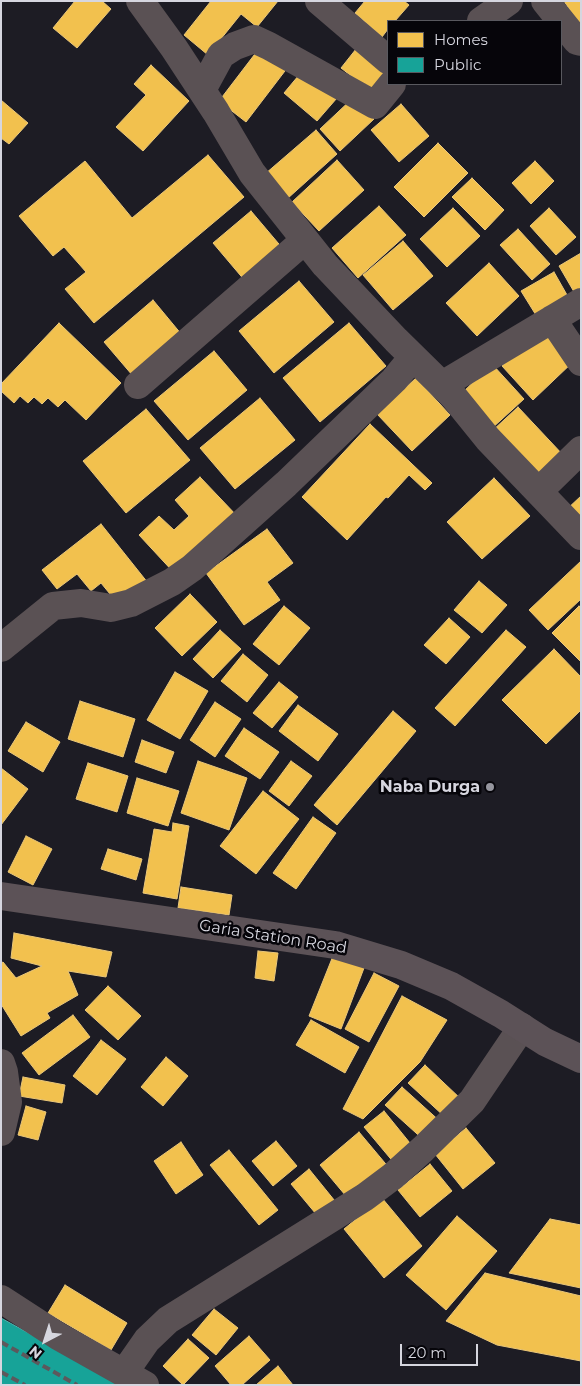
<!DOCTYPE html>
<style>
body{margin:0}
#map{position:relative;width:582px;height:1386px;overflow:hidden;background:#1d1c24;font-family:Montserrat,sans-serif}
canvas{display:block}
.frame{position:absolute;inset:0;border:2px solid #d6d6df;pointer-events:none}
.legend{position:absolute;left:387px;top:20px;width:175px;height:65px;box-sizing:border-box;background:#06050a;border:1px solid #59595f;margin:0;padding:6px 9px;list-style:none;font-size:15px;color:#d6d6df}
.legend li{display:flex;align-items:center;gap:10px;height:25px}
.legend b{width:25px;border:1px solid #59595f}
.north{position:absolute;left:20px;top:1316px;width:50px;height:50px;-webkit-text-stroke:4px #06050a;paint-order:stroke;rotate:220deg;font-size:14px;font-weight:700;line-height:20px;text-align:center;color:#d6d6df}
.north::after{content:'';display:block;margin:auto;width:18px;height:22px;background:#d6d6df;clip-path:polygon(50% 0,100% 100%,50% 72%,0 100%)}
.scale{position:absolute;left:400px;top:1344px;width:78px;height:22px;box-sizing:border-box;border:2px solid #d6d6df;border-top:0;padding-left:6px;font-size:15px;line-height:18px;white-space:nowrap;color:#d6d6df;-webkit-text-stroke:4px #06050a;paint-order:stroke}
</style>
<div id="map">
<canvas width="582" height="1386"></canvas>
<div class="frame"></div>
<ul class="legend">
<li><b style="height:14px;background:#f2c14e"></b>Homes</li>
<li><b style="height:14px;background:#17a398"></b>Public</li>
</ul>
<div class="north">N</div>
<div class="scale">20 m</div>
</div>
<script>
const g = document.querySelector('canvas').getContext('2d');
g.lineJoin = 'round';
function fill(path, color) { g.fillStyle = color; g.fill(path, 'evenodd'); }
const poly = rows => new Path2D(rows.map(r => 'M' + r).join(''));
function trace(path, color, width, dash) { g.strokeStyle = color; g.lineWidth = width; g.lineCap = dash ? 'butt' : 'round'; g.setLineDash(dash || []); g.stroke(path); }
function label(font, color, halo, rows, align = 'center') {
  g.font = font + ' Montserrat,sans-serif'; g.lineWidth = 5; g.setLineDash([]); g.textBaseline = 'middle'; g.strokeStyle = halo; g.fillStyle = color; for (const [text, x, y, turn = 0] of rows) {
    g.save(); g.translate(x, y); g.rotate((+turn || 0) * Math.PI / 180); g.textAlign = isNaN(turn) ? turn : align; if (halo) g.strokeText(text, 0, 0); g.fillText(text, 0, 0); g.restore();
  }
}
const homes = poly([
 [75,1,102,1,111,9,77,48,53,28,75,1],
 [211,1,278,1,257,27,241,14,208,55,184,35,211,1],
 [365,1,404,1,409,5,395,21,388,21,388,29,382,37,355,13,365,1],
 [564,1,581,1,581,28,564,1],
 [360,44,388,67,377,96,341,68,360,44],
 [261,46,288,67,246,122,219,101,261,46],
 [151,65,189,101,143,151,116,127,146,95,134,84,151,65],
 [304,69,337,98,317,121,284,93,304,69],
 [354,97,374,119,340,151,320,129,354,97],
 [1,100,28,123,9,144,1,138,1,100],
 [401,104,429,136,399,162,371,130,401,104],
 [316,130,337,154,287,199,265,174,316,130],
 [438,143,468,173,424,217,394,187,438,143],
 [208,155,244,197,94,323,65,289,86,272,64,247,53,256,19,216,85,161,132,218,208,155],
 [337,160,364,190,319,231,292,202,337,160],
 [535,161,554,181,531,204,512,183,535,161],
 [472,178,504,210,485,230,452,197,472,178],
 [379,206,406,235,358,278,332,248,379,206],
 [453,208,480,236,447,267,420,239,453,208],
 [549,208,576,237,556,255,530,226,549,208],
 [251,211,284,250,246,282,213,243,251,211],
 [518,229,550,264,532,280,500,245,518,229],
 [403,241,433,276,393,310,363,275,403,241],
 [581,253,581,294,577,297,559,266,581,253],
 [489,263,519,296,477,336,446,303,489,263],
 [554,272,571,302,539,320,521,291,554,272],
 [299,281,334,322,274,373,239,331,299,281],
 [153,300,182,335,133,376,104,342,153,300],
 [59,323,121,383,86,420,65,400,58,407,48,398,42,404,34,397,28,403,20,396,14,403,1,391,1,384,59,323],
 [349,323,386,366,320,422,283,378,349,323],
 [543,327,575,360,533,400,502,366,543,327],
 [214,351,247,390,188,440,154,401,214,351],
 [492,364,524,399,490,430,459,396,492,364],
 [416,378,450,415,412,451,377,414,416,378],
 [260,398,295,440,235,489,200,448,260,398],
 [518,407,564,456,537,481,491,432,518,407],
 [146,409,190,460,126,513,83,461,146,409],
 [370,424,432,483,425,490,409,475,388,498,386,497,347,540,302,497,370,424],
 [200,477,238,517,177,576,139,535,159,516,174,530,189,516,175,500,200,477],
 [494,478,530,516,482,559,447,522,494,478],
 [581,496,581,528,565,511,581,496],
 [101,524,148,583,119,605,101,583,91,591,77,574,57,589,42,570,101,524],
 [267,529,293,563,267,582,280,600,244,625,206,573,267,529],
 [581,561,581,599,548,630,529,610,581,561],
 [479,581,507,605,482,633,454,610,479,581],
 [190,594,217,622,182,656,155,628,190,594],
 [284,606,310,628,279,665,253,644,284,606],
 [579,606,581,608,581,662,552,633,579,606],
 [449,618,470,637,446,664,424,645,449,618],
 [220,630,241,649,213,678,193,659,220,630],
 [506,630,526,647,455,726,435,708,506,630],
 [554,649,581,677,581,710,546,744,502,700,554,649],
 [243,654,268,675,247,702,221,681,243,654],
 [175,672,208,691,180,739,147,720,175,672],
 [279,682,298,697,272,728,253,713,279,682],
 [80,701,135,719,123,757,68,739,80,701],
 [215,702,241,719,215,757,190,740,215,702],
 [298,705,338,734,318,761,279,731,298,705],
 [393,711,416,731,337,825,314,805,393,711],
 [26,722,60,742,43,772,8,751,26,722],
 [244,728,279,752,260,779,225,756,244,728],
 [142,740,174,752,166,773,135,762,142,740],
 [198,761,247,778,229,830,181,813,198,761],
 [291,761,312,776,289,806,269,791,291,761],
 [88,763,128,776,117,812,76,799,88,763],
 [1,768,28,789,1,825,1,768],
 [137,778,179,791,168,826,127,813,137,778],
 [263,791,299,819,256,874,220,846,263,791],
 [313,817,336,833,296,889,273,873,313,817],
 [173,823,189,826,177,899,143,893,154,829,172,832,173,823],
 [26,836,52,849,33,885,8,872,26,836],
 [108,849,142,859,136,880,101,869,108,849],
 [181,887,232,895,229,915,178,908,181,887],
 [14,933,112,952,106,977,68,971,78,995,47,1013,50,1018,21,1036,1,1004,1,963,3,962,16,978,42,966,11,958,14,933],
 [258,951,278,953,274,981,255,978,258,951],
 [333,956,364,968,341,1029,309,1016,333,956],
 [374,973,399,986,369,1042,345,1029,374,973],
 [108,986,141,1016,118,1040,85,1010,108,986],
 [402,996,447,1020,420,1062,363,1119,343,1109,402,996],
 [73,1015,90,1037,39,1075,22,1053,73,1015],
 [311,1020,359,1047,345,1073,296,1045,311,1020],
 [101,1040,126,1059,97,1095,73,1076,101,1040],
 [166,1057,188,1076,163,1106,141,1087,166,1057],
 [425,1065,462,1100,445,1117,408,1083,425,1065],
 [23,1077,65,1085,62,1103,19,1096,23,1077],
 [402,1087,443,1124,426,1142,385,1105,402,1087],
 [26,1106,46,1112,38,1140,18,1135,26,1106],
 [384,1111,414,1148,395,1164,364,1127,384,1111],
 [466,1128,495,1163,463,1189,435,1154,466,1128],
 [359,1132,390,1169,351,1202,320,1165,359,1132],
 [276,1141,297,1166,273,1186,252,1161,276,1141],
 [181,1142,203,1175,176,1194,154,1161,181,1142],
 [229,1150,278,1210,259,1225,210,1165,229,1150],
 [430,1164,452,1191,420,1217,398,1190,430,1164],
 [309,1169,339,1206,321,1220,291,1184,309,1169],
 [382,1198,422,1246,384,1278,344,1229,382,1198],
 [457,1216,497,1251,446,1310,406,1275,457,1216],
 [550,1219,581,1225,581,1288,509,1273,550,1219],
 [485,1273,581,1296,581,1361,497,1345,446,1321,485,1273],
 [65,1285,127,1323,111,1350,48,1313,65,1285],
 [214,1309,238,1328,216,1355,192,1335,214,1309],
 [249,1336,270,1360,242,1385,231,1385,215,1366,249,1336],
 [188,1339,209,1358,183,1385,163,1366,188,1339],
 [278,1366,293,1385,256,1385,278,1366]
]);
const public = poly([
 [1,1318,123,1385,1,1385,1,1318]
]);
const minor = poly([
 [140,1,174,48,216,112,252,173,325,265,396,340,454,397,488,439,581,536],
 [319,1,388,60],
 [545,1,577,41,581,42],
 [481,21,509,1],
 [202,90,221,55,235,46,254,39,269,46,375,105,392,84],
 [552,319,581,362],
 [138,385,305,240],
 [442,385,581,302],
 [539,491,581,450],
 [1,648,53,606,81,603,111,608,131,603,172,582,192,568,286,484,394,380,413,357],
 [1,1063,4,1072,8,1102,1,1132],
 [1,1299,58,1336,145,1385],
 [124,1373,147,1340,168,1320,365,1197,393,1176,423,1149,472,1101,522,1027]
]);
const major = poly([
 [1,896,335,945,401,965,451,986,501,1014,545,1042,581,1059]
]);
const rail = poly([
 [1,1342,77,1385],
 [1,1372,25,1385]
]);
const markers = [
 [490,787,5,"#95959e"]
];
const poiNames = [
 ["Naba Durga",480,787]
];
const streetNames = [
 ["Garia Station Road",273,937,9]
];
fill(homes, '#f2c14e');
trace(homes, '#eac77a', 1);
fill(public, '#17a398');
trace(public, '#50b2ad', 1);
trace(minor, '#5a5154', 28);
trace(major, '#5c5257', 28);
trace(rail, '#5d585c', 4, [8, 4]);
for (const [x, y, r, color] of markers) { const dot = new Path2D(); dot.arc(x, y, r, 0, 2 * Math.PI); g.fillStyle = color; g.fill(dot); trace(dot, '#06050a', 2); }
label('bold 16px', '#d6d6df', '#06050a', poiNames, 'right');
label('16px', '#d6d6df', '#06050a', streetNames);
</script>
